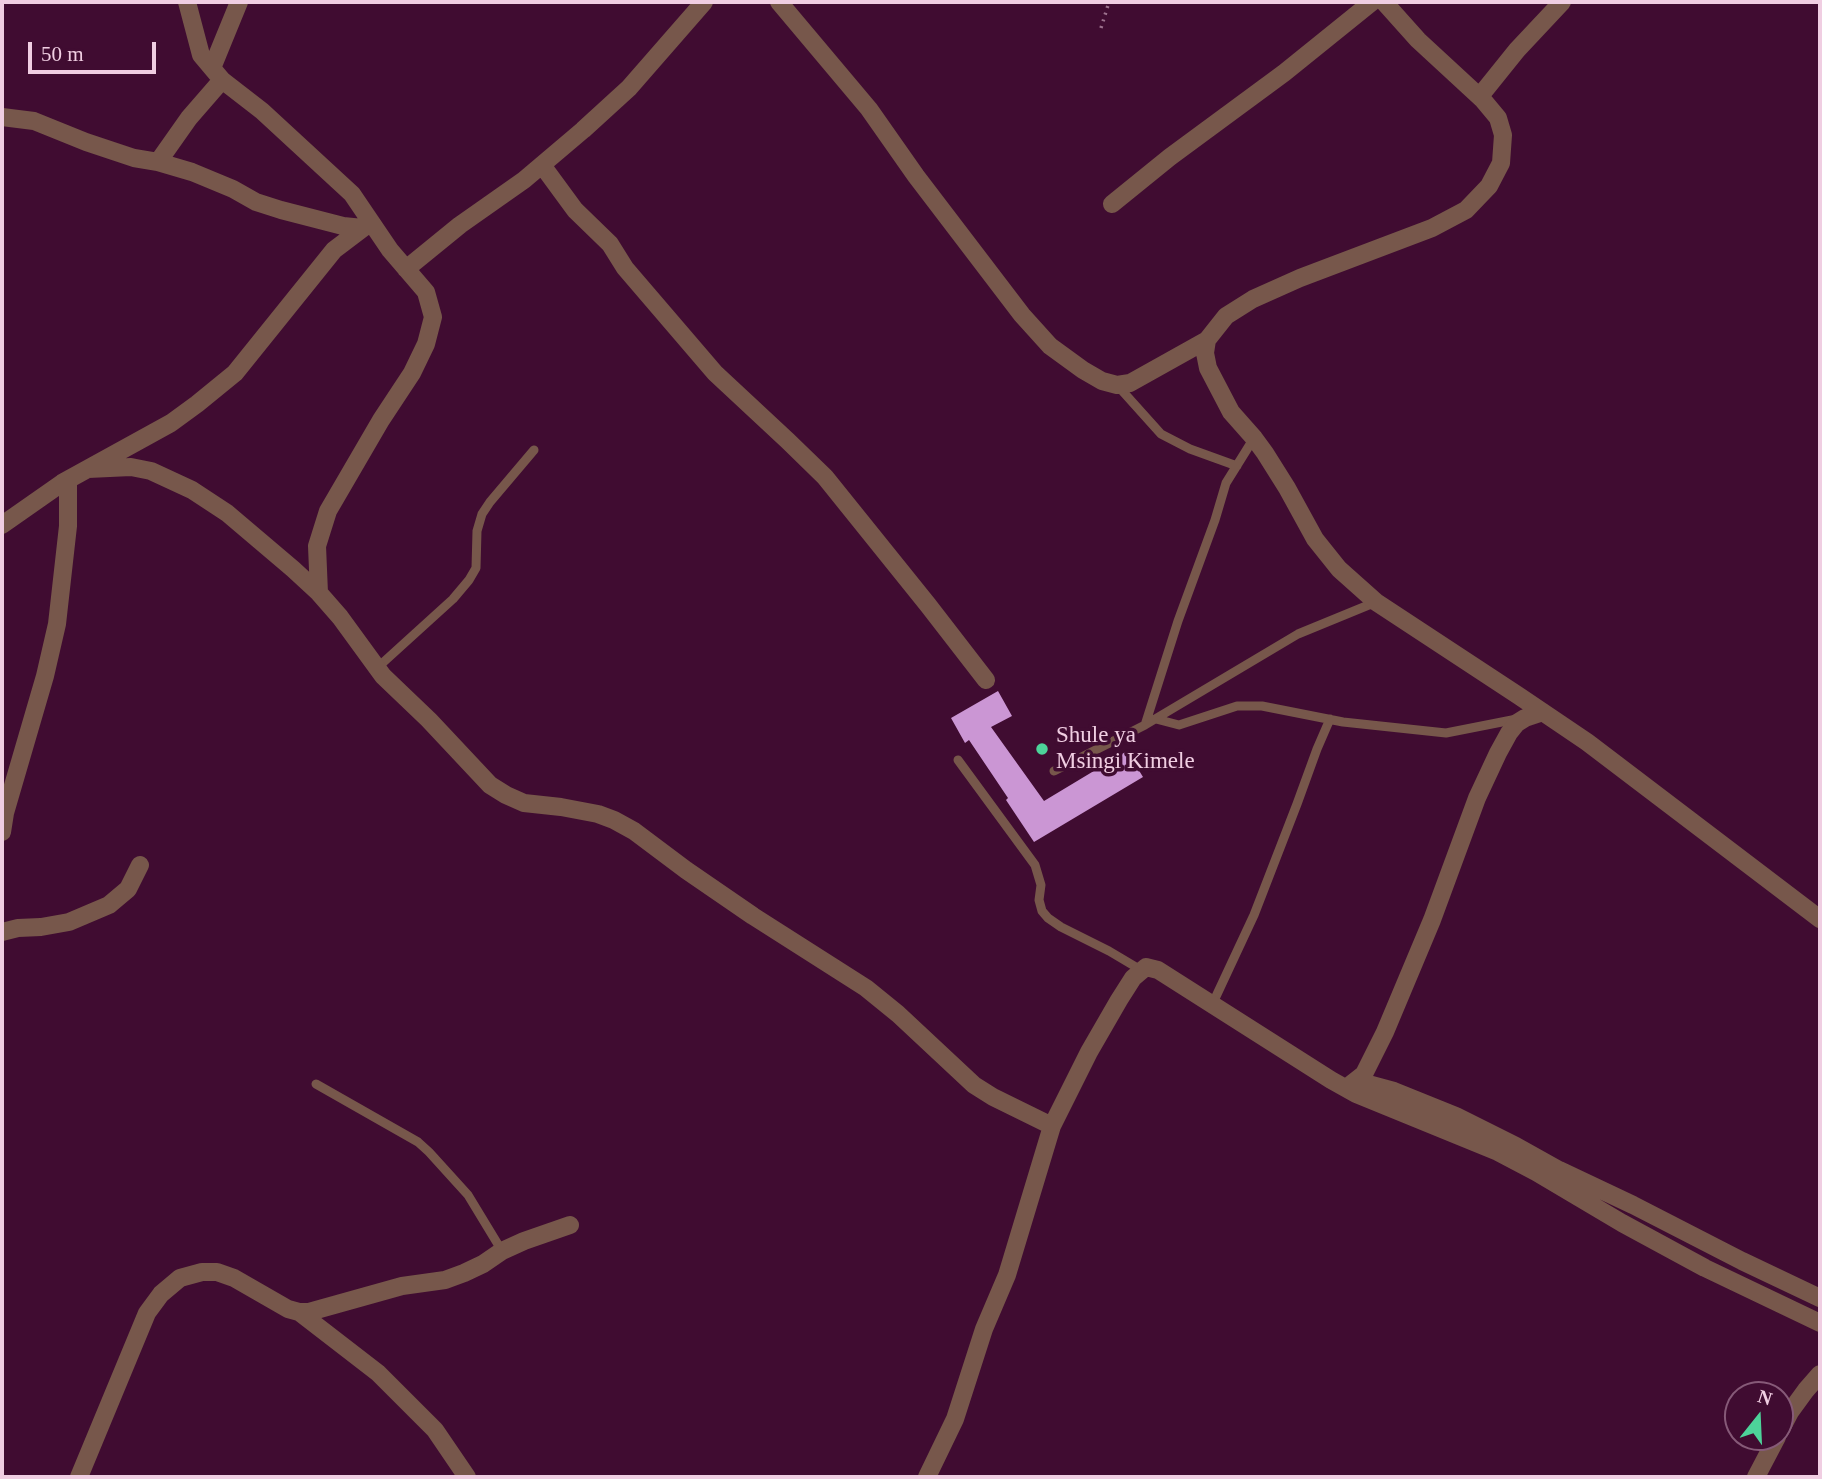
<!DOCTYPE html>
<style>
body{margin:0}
#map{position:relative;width:1822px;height:1479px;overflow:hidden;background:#400c31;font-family:Georgia,serif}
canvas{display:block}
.frame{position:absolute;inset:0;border:4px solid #f0cee2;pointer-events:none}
.north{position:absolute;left:1724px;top:1381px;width:70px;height:70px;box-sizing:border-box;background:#400c31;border:2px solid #865a78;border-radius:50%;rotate:18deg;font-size:19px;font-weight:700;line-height:28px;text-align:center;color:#f0cee2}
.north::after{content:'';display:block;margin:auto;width:24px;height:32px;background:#4dd39a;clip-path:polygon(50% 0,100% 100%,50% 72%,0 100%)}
.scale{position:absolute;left:28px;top:42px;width:128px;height:32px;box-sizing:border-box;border:4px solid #f0cee2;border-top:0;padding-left:9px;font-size:21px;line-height:24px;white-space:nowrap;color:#f0cee2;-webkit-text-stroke:5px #400c31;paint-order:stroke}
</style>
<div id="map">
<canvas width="1822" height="1479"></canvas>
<div class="frame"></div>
<div class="north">N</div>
<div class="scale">50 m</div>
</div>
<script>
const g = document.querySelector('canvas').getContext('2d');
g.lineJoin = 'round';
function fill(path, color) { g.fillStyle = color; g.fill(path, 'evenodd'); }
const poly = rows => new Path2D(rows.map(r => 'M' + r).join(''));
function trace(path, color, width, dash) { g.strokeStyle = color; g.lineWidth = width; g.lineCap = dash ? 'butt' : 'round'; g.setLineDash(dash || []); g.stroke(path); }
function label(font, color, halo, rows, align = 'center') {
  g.font = font + ' Georgia,serif'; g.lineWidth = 7; g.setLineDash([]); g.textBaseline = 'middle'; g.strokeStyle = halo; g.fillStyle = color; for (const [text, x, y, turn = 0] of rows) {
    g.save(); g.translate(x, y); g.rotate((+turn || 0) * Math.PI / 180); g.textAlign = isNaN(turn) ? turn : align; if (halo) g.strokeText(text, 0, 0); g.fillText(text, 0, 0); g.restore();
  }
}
const building = poly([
 [998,691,1012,716,991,727,1044,801,1127,751,1143,777,1034,842,1006,800,1008,798,969,740,965,743,951,718]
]);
const path = poly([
 [1101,28,1109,2]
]);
const lane = poly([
 [1117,385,1161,434,1190,449,1237,466],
 [377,668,453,599,469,580,476,568,477,531,482,514,490,502,534,450],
 [1156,719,1179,725,1237,706,1262,706,1343,722,1446,733,1517,719],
 [1145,725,1178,621,1215,520,1226,483,1254,438],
 [958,760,1035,865,1041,885,1039,900,1042,911,1048,918,1061,927,1109,951,1141,970],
 [1054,771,1145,725,1298,634,1376,602],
 [1212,1005,1254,915,1297,804,1317,749,1330,719],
 [316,1084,418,1142,429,1152,468,1195,502,1251]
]);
const street = poly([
 [187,2,201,55,222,80,262,111,352,194,390,250,426,292,433,317,426,344,412,373,381,420,328,511,317,546,319,593],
 [779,2,869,109,916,176,1022,315,1050,346,1083,370,1102,381,1117,385,1130,383,1207,340],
 [1384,2,1418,40,1483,100,1498,118,1503,135,1501,163,1489,186,1466,210,1432,228,1300,278,1253,299,1226,316,1207,340,1205,353,1208,368,1231,412,1254,438,1265,453,1287,488,1315,539,1339,569,1376,602,1519,696,1587,742,1820,919],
 [212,68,239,2],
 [1480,96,1517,50,1562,2],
 [2,117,34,121,86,142,134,158,158,162,192,172,233,189,256,202,281,210,343,226,363,228],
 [158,162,189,118,222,80],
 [542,165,575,210,610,244,625,268,715,373,788,441,825,477,928,605,986,680],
 [1112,204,1170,157,1284,73,1372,2],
 [406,269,460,225,524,180,583,130,629,88,704,2],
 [88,469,131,467,151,471,192,490,227,513,293,569,319,593,340,617,383,676,429,720,490,785,506,795,524,803,561,807,598,814,614,820,634,831,686,870,753,916,866,988,898,1014,974,1085,993,1097,1052,1126],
 [2,525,62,483,171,423,197,404,235,373,334,250,371,222],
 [2,832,5,813,45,676,57,624,68,526,68,480],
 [2,932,18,928,41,927,69,922,109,905,128,889,140,865],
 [1357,1081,1394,1091,1456,1116,1516,1146,1559,1170,1633,1205,1742,1261,1820,1298],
 [1350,1085,1364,1074,1385,1032,1432,920,1477,798,1498,753,1509,733,1517,723,1525,718,1543,712],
 [299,1312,378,1373,435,1430,467,1477],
 [1780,1431,1790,1412,1806,1390,1820,1374],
 [79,1477,147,1313,161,1294,180,1278,202,1272,217,1272,234,1278,288,1309,299,1312,309,1312,402,1286,445,1280,464,1273,483,1264,502,1251,524,1241,570,1225],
 [927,1477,955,1419,984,1329,1007,1275,1052,1126,1089,1052,1119,1000,1133,978,1146,967,1158,970,1331,1080,1356,1094,1498,1152,1536,1172,1622,1223,1705,1268,1820,1323],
 [1756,1477,1777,1437]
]);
const markers = [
 [1042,749,7,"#4dd39a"]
];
const poiNames = [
 ["Shule ya",1056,736],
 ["Msingi Kimele",1056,762]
];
fill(building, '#cb96d4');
trace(path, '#9c718d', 3.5, [2, 5]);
trace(lane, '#77574b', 9);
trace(street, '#77574b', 18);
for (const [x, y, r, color] of markers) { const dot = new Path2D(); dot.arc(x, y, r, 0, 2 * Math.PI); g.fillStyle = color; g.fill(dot); trace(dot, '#400c31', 2.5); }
label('23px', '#f0cee2', '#400c31', poiNames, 'left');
</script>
